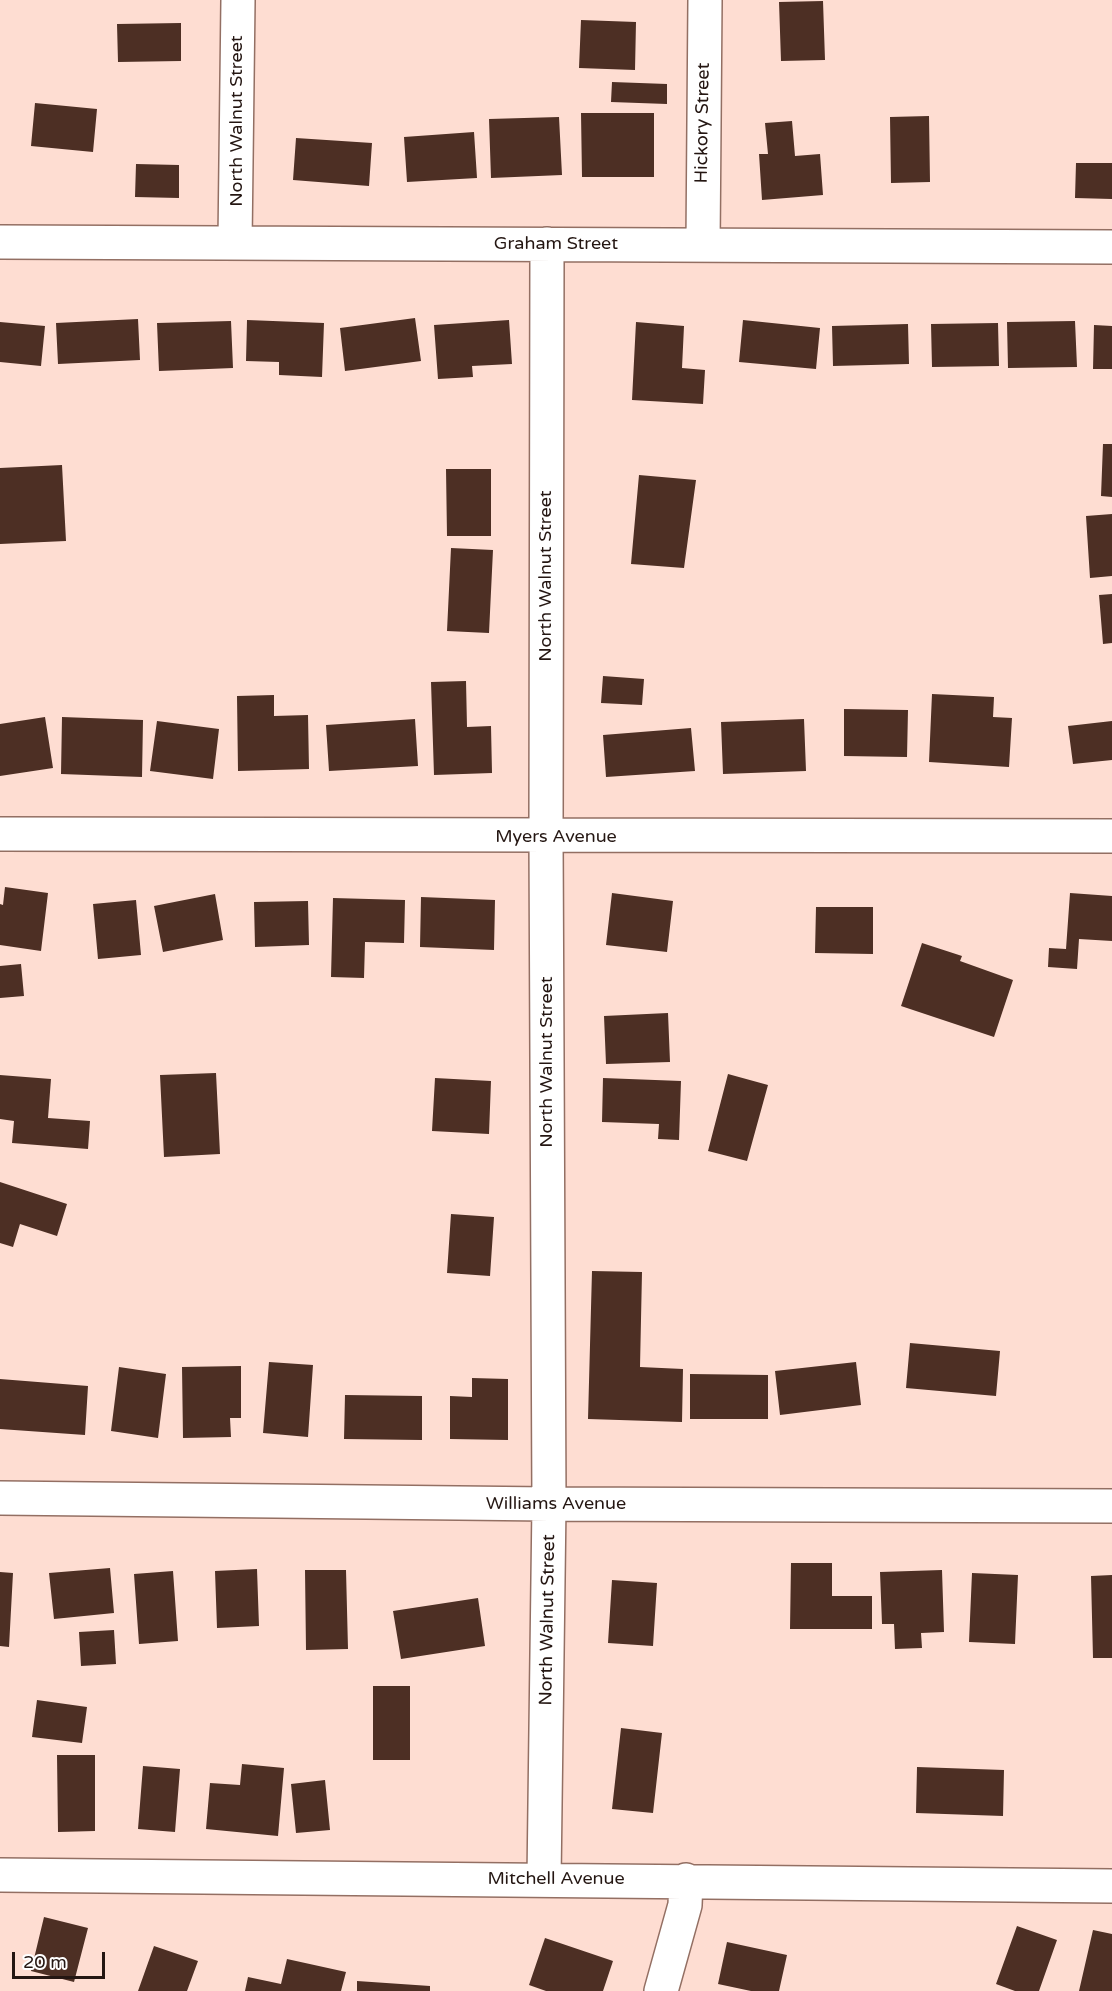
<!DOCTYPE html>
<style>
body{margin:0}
#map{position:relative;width:1112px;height:1991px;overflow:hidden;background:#feddd2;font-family:"Varela Round",sans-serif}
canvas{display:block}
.scale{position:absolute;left:12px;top:1952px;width:93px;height:27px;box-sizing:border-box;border:3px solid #241612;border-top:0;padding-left:8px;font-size:18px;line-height:21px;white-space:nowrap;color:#241612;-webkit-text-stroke:4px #fff;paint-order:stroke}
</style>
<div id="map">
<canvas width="1112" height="1991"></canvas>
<div class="scale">20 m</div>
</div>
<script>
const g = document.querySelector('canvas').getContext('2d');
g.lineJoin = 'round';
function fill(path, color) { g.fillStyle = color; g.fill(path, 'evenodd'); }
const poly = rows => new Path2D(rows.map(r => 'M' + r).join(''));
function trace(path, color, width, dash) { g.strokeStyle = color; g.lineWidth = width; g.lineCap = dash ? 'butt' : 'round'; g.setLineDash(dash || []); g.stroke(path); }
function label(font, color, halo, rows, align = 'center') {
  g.font = font + ' "Varela Round",sans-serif'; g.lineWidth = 6; g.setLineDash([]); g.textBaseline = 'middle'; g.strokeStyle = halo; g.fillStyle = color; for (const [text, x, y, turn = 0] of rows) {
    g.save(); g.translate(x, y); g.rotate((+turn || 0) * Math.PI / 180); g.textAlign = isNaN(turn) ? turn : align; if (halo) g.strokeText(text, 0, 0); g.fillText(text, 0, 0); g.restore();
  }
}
const building = poly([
 [823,1,825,60,781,61,779,2],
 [581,20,636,22,635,70,579,68],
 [181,23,181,61,118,62,117,24],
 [612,82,667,84,667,104,611,102],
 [35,103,97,109,93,152,31,146],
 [581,113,654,113,654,177,582,177],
 [929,116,930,182,891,183,890,117],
 [559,117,562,175,491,178,489,119],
 [792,121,795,156,820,154,823,195,762,200,759,154,768,154,765,123],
 [474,132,477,178,407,182,404,137],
 [296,138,372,143,369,186,293,180],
 [1076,163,1112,163,1112,199,1075,198],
 [136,164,179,165,179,198,135,197],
 [415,318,421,361,345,371,340,328],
 [138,319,140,360,58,364,56,323],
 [247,320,324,323,322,377,279,375,279,362,246,361],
 [509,320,512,364,472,366,473,377,438,379,434,325],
 [743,320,820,328,816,369,739,362],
 [231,321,233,368,159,371,157,323],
 [1075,321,1077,367,1008,368,1007,322],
 [0,322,45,326,41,366,0,362],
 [636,322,684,326,682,368,705,370,703,404,632,400],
 [998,323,999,366,932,367,931,324],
 [908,324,909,364,833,366,832,326],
 [1094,325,1112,326,1112,369,1093,369],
 [1103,444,1112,444,1112,497,1101,496],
 [62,465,66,541,0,544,0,468],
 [446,469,491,469,491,536,447,536],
 [639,475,696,480,684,568,631,564],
 [1112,514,1112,576,1090,578,1086,516],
 [451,548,493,550,489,633,447,631],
 [1112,594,1112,643,1103,644,1099,595],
 [603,676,644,679,642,705,601,703],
 [466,681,467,727,491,726,492,773,434,775,431,682],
 [932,694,994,697,993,717,1012,718,1009,767,929,762],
 [274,695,274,716,308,715,309,769,238,771,237,696],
 [844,709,908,710,907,757,844,756],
 [45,717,53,768,0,776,0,724],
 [62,717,143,720,142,777,61,774],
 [415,719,418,766,329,771,326,725],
 [804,719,806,771,723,774,721,722],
 [157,721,219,729,213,779,150,771],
 [1112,721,1112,760,1073,764,1068,726],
 [691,728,695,771,606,777,603,735],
 [5,887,48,893,41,951,0,945,0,904,3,905],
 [612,893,673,901,667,952,606,945],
 [1070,893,1112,896,1112,941,1079,939,1077,969,1048,967,1049,948,1066,949],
 [215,894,223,940,163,952,154,906],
 [421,897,495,900,494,950,420,947],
 [333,898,405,900,404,943,365,942,364,978,331,977],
 [136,900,141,955,98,959,93,904],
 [308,901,309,945,255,947,254,902],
 [816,907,873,907,873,954,815,953],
 [922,943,962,956,960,961,1013,980,994,1037,901,1006],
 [21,964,24,996,0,998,0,966],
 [668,1013,670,1062,606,1064,604,1016],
 [216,1073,220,1154,164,1157,160,1075],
 [728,1074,768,1085,747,1161,708,1151],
 [0,1075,51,1079,48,1118,90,1121,88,1149,12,1143,14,1121,0,1119],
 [435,1078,491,1081,489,1134,432,1131],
 [603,1078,681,1081,679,1140,658,1139,659,1124,602,1122],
 [0,1182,67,1204,57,1236,20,1224,13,1247,0,1243],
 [451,1214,494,1217,490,1276,447,1273],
 [592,1271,642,1272,640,1367,683,1369,682,1422,588,1419],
 [910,1343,1000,1351,996,1396,906,1388],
 [269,1362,313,1365,308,1437,263,1433],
 [856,1362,861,1405,780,1415,775,1371],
 [241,1366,241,1418,230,1418,231,1437,183,1438,182,1367],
 [119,1367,166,1374,158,1438,111,1431],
 [690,1374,768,1375,768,1419,690,1419],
 [472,1378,508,1379,508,1440,450,1439,450,1396,472,1397],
 [0,1379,88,1386,85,1435,0,1429],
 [345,1395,422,1396,422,1440,344,1439],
 [791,1563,832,1563,832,1596,872,1596,872,1629,790,1629],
 [110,1568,114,1613,54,1619,49,1573],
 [257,1569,259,1626,217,1628,215,1571],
 [305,1570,346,1570,348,1649,306,1650],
 [942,1570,944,1632,921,1633,922,1648,895,1649,894,1624,882,1624,880,1572],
 [173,1571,178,1641,139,1644,134,1574],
 [0,1572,13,1573,9,1647,0,1646],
 [972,1573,1018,1575,1015,1644,969,1642],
 [1112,1575,1112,1658,1093,1658,1091,1576],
 [612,1580,657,1583,653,1646,608,1643],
 [478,1598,485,1646,401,1659,393,1611],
 [114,1630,116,1664,81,1666,79,1632],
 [373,1686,410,1686,410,1760,373,1760],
 [37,1700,87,1707,82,1743,32,1737],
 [621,1728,662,1733,653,1813,612,1809],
 [57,1755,95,1755,95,1831,58,1832],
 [242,1764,284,1768,278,1836,206,1829,210,1783,240,1785],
 [143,1766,180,1769,175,1832,138,1829],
 [917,1767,1004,1770,1003,1816,916,1813],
 [325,1780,330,1830,296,1833,291,1784],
 [44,1917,88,1928,74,1982,31,1971],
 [1017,1926,1057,1940,1039,1991,1015,1991,996,1984],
 [1093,1930,1112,1934,1112,1991,1079,1991],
 [545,1938,613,1961,603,1991,546,1991,529,1985],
 [727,1942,787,1955,779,1991,751,1991,718,1984],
 [154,1946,198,1961,187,1991,138,1991],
 [287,1959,346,1972,341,1991,245,1991,248,1977,281,1984],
 [357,1981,430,1986,430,1991,357,1991]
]);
const minor = poly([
 [0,242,1112,247],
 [235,242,238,0],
 [703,245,705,0],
 [0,834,1112,836],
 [0,1498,549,1504,1112,1506],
 [0,1875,1112,1886],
 [544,1879,549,1504,546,837,547,244],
 [661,1991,685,1905,686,1880]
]);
const streetNames = [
 ["North Walnut Street",237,121,-90],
 ["Hickory Street",703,123,-89],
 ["Graham Street",556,244],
 ["North Walnut Street",546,576,-90],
 ["Myers Avenue",556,837],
 ["North Walnut Street",547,1062,-90],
 ["Williams Avenue",556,1504],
 ["North Walnut Street",548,1620,-89],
 ["Mitchell Avenue",556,1879]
];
fill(building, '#4d2f24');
trace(minor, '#936f63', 36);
trace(minor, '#fff', 33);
label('18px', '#241612', '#fff', streetNames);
</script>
